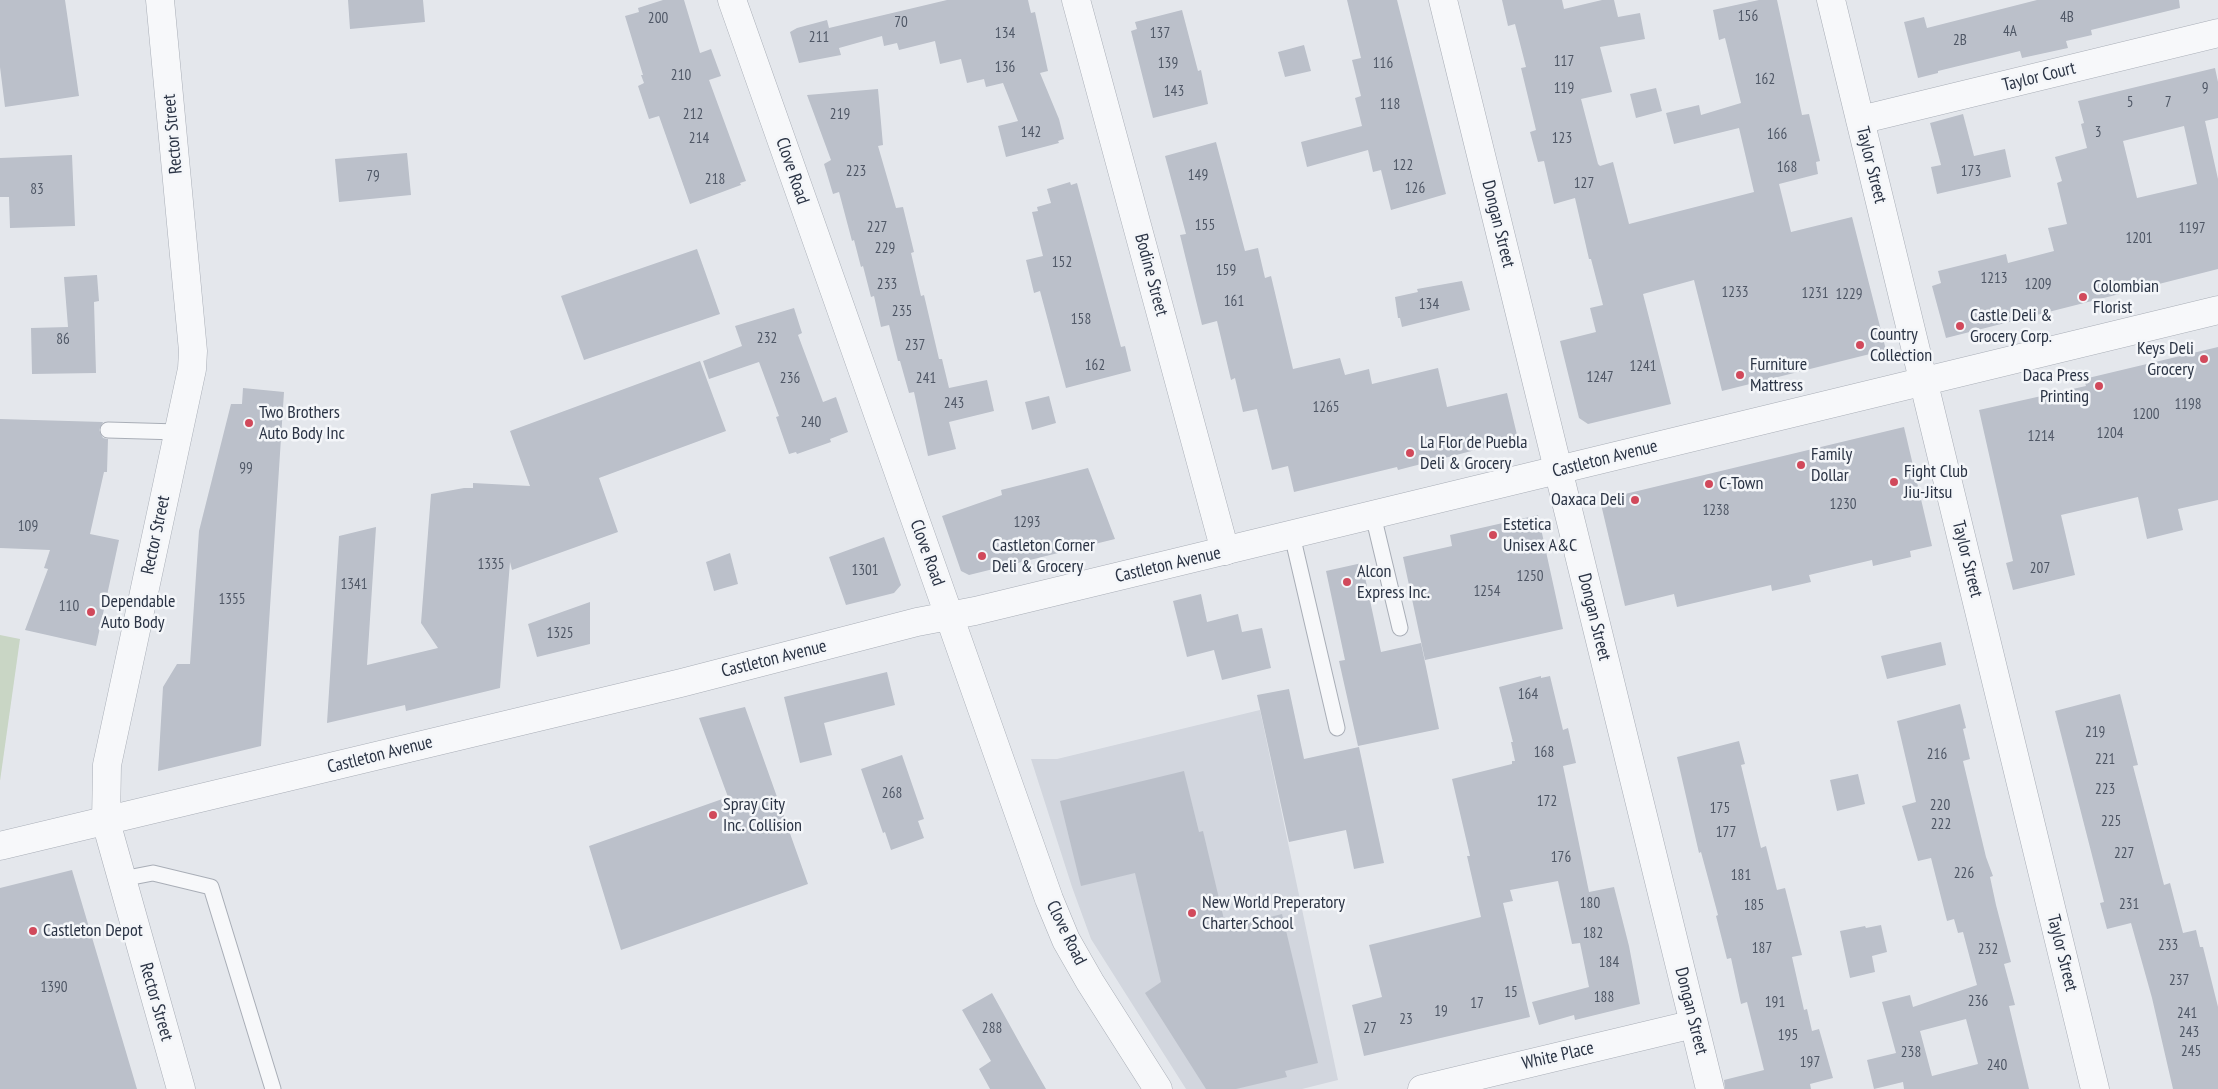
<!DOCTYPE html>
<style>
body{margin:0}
canvas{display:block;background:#e4e7ec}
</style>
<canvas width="2218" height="1089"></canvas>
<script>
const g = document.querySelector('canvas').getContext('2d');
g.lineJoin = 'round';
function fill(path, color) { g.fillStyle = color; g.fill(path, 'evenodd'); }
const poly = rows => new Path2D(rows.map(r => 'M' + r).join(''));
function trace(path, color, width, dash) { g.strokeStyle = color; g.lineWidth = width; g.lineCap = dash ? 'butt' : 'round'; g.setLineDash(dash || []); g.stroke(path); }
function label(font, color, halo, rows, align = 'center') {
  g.font = font + ' "PT Sans Narrow",sans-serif'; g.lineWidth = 5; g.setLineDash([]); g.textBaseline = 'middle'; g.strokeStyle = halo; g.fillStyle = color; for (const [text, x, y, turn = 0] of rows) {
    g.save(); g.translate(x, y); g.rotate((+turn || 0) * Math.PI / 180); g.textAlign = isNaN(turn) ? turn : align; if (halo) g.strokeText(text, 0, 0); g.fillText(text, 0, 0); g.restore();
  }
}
const built = poly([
 [1260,710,1338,1080,1302,1089,1186,1089,1091,939,1072,887,1031,759,1057,759]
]);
const green = poly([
 [0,635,20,639,0,781]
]);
const building = poly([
 [0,0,65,0,79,96,5,107,0,67],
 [348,0,423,0,425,22,350,29],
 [663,0,684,0,700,53,711,49,721,76,709,80,746,181,740,183,741,185,690,204,659,116,649,119,638,86,644,83,641,75,643,75,625,16,639,12,638,8],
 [947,0,1028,0,1031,13,1035,12,1048,71,1040,73,1059,119,1064,139,1058,141,1059,143,1006,157,998,126,1018,121,1003,83,986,87,984,79,967,83,961,59,940,64,935,41,899,50,897,43,884,46,882,36,839,48,841,55,799,63,790,32,797,28,827,20,829,28],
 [1347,0,1397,0,1446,194,1391,210,1381,170,1373,172,1368,150,1307,167,1301,142,1362,126,1355,98,1361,96,1352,60,1361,58],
 [1502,0,1562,0,1564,9,1602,0,1614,0,1618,17,1640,13,1645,39,1600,47,1612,92,1581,99,1598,164,1600,166,1613,162,1629,224,1754,192,1739,128,1674,144,1666,113,1699,105,1701,115,1741,103,1725,38,1719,40,1713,10,1759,0,1777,0,1802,115,1809,114,1820,161,1816,162,1818,174,1779,184,1791,232,1852,217,1886,350,1722,391,1694,280,1643,294,1671,404,1588,424,1579,418,1560,341,1596,332,1590,308,1603,305,1591,259,1589,259,1575,198,1554,204,1544,161,1538,162,1530,132,1536,130,1521,68,1526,67,1515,24,1508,26],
 [2037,0,2179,0,2180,8,2091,30,2092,35,2066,41,2068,48,2022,58,2020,51,1938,71,1938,73,1918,78,1904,22,1924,17,1927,28],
 [1182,10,1198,71,1201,70,1208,104,1153,118,1131,31,1137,29,1135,22],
 [1304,45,1311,71,1285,77,1278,52],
 [2215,68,2218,82,2218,118,2205,121,2218,179,2218,269,1946,338,1932,286,1941,283,1938,271,2006,254,2008,263,2054,251,2048,228,2067,224,2057,183,2062,181,2055,157,2087,148,2081,124,2084,123,2078,101],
 [2184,126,2197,184,2137,198,2123,141],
 [1656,88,1662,111,1636,118,1630,94],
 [878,89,883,145,878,146,896,208,903,207,914,252,911,253,921,296,924,295,939,359,942,359,949,388,987,380,994,411,949,422,956,449,928,456,914,392,909,393,900,361,898,361,889,325,881,327,874,296,871,297,863,266,861,267,854,240,852,241,839,192,833,194,824,164,831,160,807,95],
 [1963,114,1974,156,2005,149,2011,177,1937,194,1931,167,1941,165,1930,123],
 [1216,142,1245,251,1258,248,1265,278,1271,276,1293,369,1340,358,1345,375,1369,369,1372,384,1438,368,1447,407,1507,393,1518,439,1398,470,1397,467,1294,492,1288,466,1272,470,1257,409,1243,412,1235,378,1231,380,1217,321,1202,325,1180,235,1186,234,1165,156],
 [407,153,411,195,339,202,335,159],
 [72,155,75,226,10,228,9,197,0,197,0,158],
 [1070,182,1071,185,1077,183,1121,347,1125,346,1131,371,1066,388,1040,291,1034,293,1026,260,1043,256,1032,212,1038,211,1037,207,1051,203,1047,189],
 [697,249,720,314,584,360,561,296],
 [97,275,99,301,94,302,96,373,32,374,31,328,68,327,64,277],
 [1462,281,1470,310,1402,327,1400,318,1398,318,1395,297,1418,292,1417,289],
 [794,308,802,333,798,335,823,402,836,397,848,432,830,439,831,442,797,454,796,452,789,454,776,417,779,416,759,362,709,379,703,361,742,346,735,326],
 [2218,347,2218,500,2178,509,2183,530,2147,539,2138,497,2061,515,2075,575,2013,590,2006,563,2013,561,1979,410,2086,386,2084,379],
 [700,361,726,431,599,478,618,532,512,570,510,562,500,688,406,711,405,705,327,723,339,536,376,527,367,665,438,648,421,623,431,494,464,488,473,488,473,483,530,486,510,431],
 [243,388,284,392,261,746,158,771,163,687,177,664,190,664,199,531,231,404,242,404],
 [1049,396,1056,423,1032,430,1025,402],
 [0,419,103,422,99,430,103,438,108,439,107,472,104,472,90,534,119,540,96,646,25,630,48,569,44,568,50,550,0,548],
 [1904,427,1932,546,1910,551,1911,557,1873,566,1872,560,1809,575,1811,582,1772,591,1771,585,1677,607,1674,594,1625,606,1600,500],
 [1088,468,1115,539,969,575,961,571,942,516,1002,495,1001,490],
 [1538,515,1563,629,1425,660,1403,557,1452,546,1450,535],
 [884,537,901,585,894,593,846,605,829,557],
 [730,553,738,584,714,591,706,562],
 [1362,563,1381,652,1421,643,1439,729,1358,746,1339,661,1345,660,1326,571],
 [1201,594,1207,622,1238,614,1242,632,1262,628,1271,668,1222,680,1214,650,1187,657,1173,601],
 [590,602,590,644,537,657,528,624],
 [1941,642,1946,665,1887,679,1881,656],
 [887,672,895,705,824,723,832,755,800,763,784,697],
 [1541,676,1541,678,1550,676,1563,730,1568,728,1576,763,1563,766,1589,892,1614,887,1629,946,1640,1004,1575,1020,1574,1015,1539,1025,1532,1002,1589,987,1580,943,1572,944,1558,881,1510,890,1513,901,1503,903,1530,1017,1364,1056,1352,1005,1382,997,1369,945,1481,917,1467,856,1470,856,1452,779,1512,764,1512,761,1515,761,1511,742,1513,742,1499,687],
 [1289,689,1304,759,1359,747,1384,863,1354,869,1346,830,1289,842,1257,695],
 [2120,694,2138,765,2133,766,2164,885,2170,883,2183,933,2196,930,2200,947,2203,947,2218,1007,2218,1089,2173,1089,2152,998,2131,923,2107,929,2100,903,2104,902,2055,711],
 [1960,704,1966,728,1963,729,1970,759,1963,761,1986,857,1993,876,1990,877,1996,905,2011,962,2004,964,2015,1005,2009,1006,2029,1089,1904,1089,1903,1082,1874,1089,1867,1060,1896,1053,1882,1002,1910,995,1913,1007,1977,985,1963,932,1958,933,1954,919,1947,921,1931,858,1918,861,1902,806,1916,802,1897,721],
 [1966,1019,1978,1064,1932,1076,1920,1031],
 [745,707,808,884,621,950,589,846,728,797,699,718],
 [1739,741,1745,764,1741,765,1761,848,1766,846,1777,890,1785,888,1802,955,1792,957,1804,1010,1807,1009,1812,1031,1819,1029,1833,1078,1810,1084,1811,1089,1725,1089,1724,1080,1764,1070,1747,1002,1741,1004,1731,958,1727,959,1716,916,1718,915,1701,852,1699,853,1677,757],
 [902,755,924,819,918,821,924,838,891,850,885,832,883,833,861,769],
 [1184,771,1199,832,1203,831,1226,928,1282,914,1318,1063,1285,1071,1287,1077,1236,1089,1206,1089,1145,993,1161,982,1135,873,1081,886,1060,801],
 [1858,774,1865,804,1837,811,1830,780],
 [72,870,137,1089,0,1089,0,888],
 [1881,925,1887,952,1872,956,1875,972,1850,978,1840,931,1865,926,1866,928],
 [992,993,1023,1049,1046,1089,990,1089,979,1069,991,1061,962,1010]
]);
const service = poly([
 [108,430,178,432],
 [1373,515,1400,628],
 [1292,535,1337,728],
 [122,879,153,873,211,887,273,1089]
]);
const minor = poly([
 [160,0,193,351,192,369,107,765,106,822,181,1089],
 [1076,0,1225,551],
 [1443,0,1710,1089],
 [1831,0,2095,1089],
 [1860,120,2218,33],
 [1422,1089,1694,1024]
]);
const tertiary = poly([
 [732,0,1049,899,1066,940,1090,982,1158,1089],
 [0,846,681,683,917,622,975,611,1124,575,2218,310]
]);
const markers = [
 [2083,297,5,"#d1495b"],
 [1960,326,5,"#d1495b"],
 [1860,345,5,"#d1495b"],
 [2204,359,5,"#d1495b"],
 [1740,375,5,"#d1495b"],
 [2099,386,5,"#d1495b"],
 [249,423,5,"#d1495b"],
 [1410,453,5,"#d1495b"],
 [1801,465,5,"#d1495b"],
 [1894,482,5,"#d1495b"],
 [1709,484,5,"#d1495b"],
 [1635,500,5,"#d1495b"],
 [1493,535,5,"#d1495b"],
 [982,556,5,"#d1495b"],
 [1347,582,5,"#d1495b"],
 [91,612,5,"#d1495b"],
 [713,815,5,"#d1495b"],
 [1192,913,5,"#d1495b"],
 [33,931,5,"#d1495b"]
];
const numberNames = [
 ["156",1748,17],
 ["4B",2067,18],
 ["200",658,19],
 ["70",901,23],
 ["4A",2010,32],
 ["134",1005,34],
 ["137",1160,34],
 ["211",819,38],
 ["2B",1960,41],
 ["117",1564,62],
 ["139",1168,64],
 ["116",1383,64],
 ["136",1005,68],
 ["210",681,76],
 ["162",1765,80],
 ["119",1564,89],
 ["9",2205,89],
 ["143",1174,92],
 ["5",2130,103],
 ["7",2168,103],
 ["118",1390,105],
 ["212",693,115],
 ["219",840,115],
 ["142",1031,133],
 ["3",2098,133],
 ["166",1777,135],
 ["214",699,139],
 ["123",1562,139],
 ["122",1403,166],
 ["168",1787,168],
 ["223",856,172],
 ["173",1971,172],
 ["149",1198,176],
 ["79",373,177],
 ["218",715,180],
 ["127",1584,184],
 ["126",1415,189],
 ["83",37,190],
 ["155",1205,226],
 ["227",877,228],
 ["1197",2192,229],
 ["1201",2139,239],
 ["229",885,249],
 ["152",1062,263],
 ["159",1226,271],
 ["1213",1994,279],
 ["233",887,285],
 ["1209",2038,285],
 ["1233",1735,293],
 ["1231",1815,294],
 ["1229",1849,295],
 ["161",1234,302],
 ["134",1429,305],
 ["235",902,312],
 ["158",1081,320],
 ["232",767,339],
 ["86",63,340],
 ["237",915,346],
 ["162",1095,366],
 ["1241",1643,367],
 ["1247",1600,378],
 ["236",790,379],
 ["241",926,379],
 ["243",954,404],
 ["1198",2188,405],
 ["1265",1326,408],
 ["1200",2146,415],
 ["240",811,423],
 ["1204",2110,434],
 ["1214",2041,437],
 ["99",246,469],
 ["1230",1843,505],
 ["1238",1716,511],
 ["1293",1027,523],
 ["109",28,527],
 ["1335",491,565],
 ["207",2040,569],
 ["1301",865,571],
 ["1250",1530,577],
 ["1341",354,585],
 ["1254",1487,592],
 ["1355",232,600],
 ["110",69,607],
 ["1325",560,634],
 ["164",1528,695],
 ["219",2095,733],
 ["168",1544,753],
 ["216",1937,755],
 ["221",2105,760],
 ["223",2105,790],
 ["268",892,794],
 ["172",1547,802],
 ["220",1940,806],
 ["175",1720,809],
 ["225",2111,822],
 ["222",1941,825],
 ["177",1726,833],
 ["227",2124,854],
 ["176",1561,858],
 ["226",1964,874],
 ["181",1741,876],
 ["180",1590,904],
 ["231",2129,905],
 ["185",1754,906],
 ["182",1593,934],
 ["233",2168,946],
 ["187",1762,949],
 ["232",1988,950],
 ["184",1609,963],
 ["237",2179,981],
 ["1390",54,988],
 ["15",1511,993],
 ["188",1604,998],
 ["236",1978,1002],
 ["191",1775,1003],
 ["17",1477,1004],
 ["19",1441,1012],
 ["241",2187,1014],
 ["23",1406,1020],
 ["288",992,1029],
 ["27",1370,1029],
 ["243",2189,1033],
 ["195",1788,1036],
 ["245",2191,1052],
 ["238",1911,1053],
 ["197",1810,1063],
 ["240",1997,1066]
];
const streetNames = [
 ["Taylor Court",2039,77,-14],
 ["Rector Street",173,134,-95],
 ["Taylor Street",1871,165,76],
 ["Clove Road",792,171,71],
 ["Dongan Street",1498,224,76],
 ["Bodine Street",1151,275,75],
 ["Castleton Avenue",1605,459,-14],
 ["Rector Street",156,535,-78],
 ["Clove Road",927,553,70],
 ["Taylor Street",1967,559,76],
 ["Castleton Avenue",1168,565,-13],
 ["Dongan Street",1594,617,76],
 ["Castleton Avenue",774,659,-14],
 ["Castleton Avenue",380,755,-14],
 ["Clove Road",1066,933,64],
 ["Taylor Street",2062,953,76],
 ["Rector Street",156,1002,74],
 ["Dongan Street",1691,1011,76],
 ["White Place",1558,1056,-13]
];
const poiNames = [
 ["Colombian",2093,287],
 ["Florist",2093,308],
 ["Castle Deli &",1970,316],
 ["Grocery Corp.",1970,337],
 ["Country",1870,335],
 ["Collection",1870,356],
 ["Keys Deli",2194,349,"right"],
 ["Grocery",2194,370,"right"],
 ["Furniture",1750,365],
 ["Mattress",1750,386],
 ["Daca Press",2089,376,"right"],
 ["Printing",2089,397,"right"],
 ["Two Brothers",259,413],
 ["Auto Body Inc",259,434],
 ["La Flor de Puebla",1420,443],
 ["Deli & Grocery",1420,464],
 ["Family",1811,455],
 ["Dollar",1811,476],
 ["Fight Club",1904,472],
 ["Jiu-Jitsu",1904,493],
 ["C-Town",1719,484],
 ["Oaxaca Deli",1625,500,"right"],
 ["Estetica",1503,525],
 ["Unisex A&C",1503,546],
 ["Castleton Corner",992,546],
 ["Deli & Grocery",992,567],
 ["Alcon",1357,572],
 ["Express Inc.",1357,593],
 ["Dependable",101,602],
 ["Auto Body",101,623],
 ["Spray City",723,805],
 ["Inc. Collision",723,826],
 ["New World Preperatory",1202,903],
 ["Charter School",1202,924],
 ["Castleton Depot",43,931]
];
fill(built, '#d2d6de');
fill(green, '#c9d6c5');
fill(building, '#bbc0ca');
trace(service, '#a9aeb7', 17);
trace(minor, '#a9aeb7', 29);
trace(tertiary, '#a9aeb7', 29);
trace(service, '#f7f8fa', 15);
trace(minor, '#f7f8fa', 28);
trace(tertiary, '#f7f8fa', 28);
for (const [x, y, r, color] of markers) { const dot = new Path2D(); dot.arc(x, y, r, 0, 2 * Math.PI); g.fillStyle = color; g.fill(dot); trace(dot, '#f4f6f9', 2); }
label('15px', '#4f5766', null, numberNames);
label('18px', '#2b3445', '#f4f6f9', streetNames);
label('18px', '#2b3445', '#f4f6f9', poiNames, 'left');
</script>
